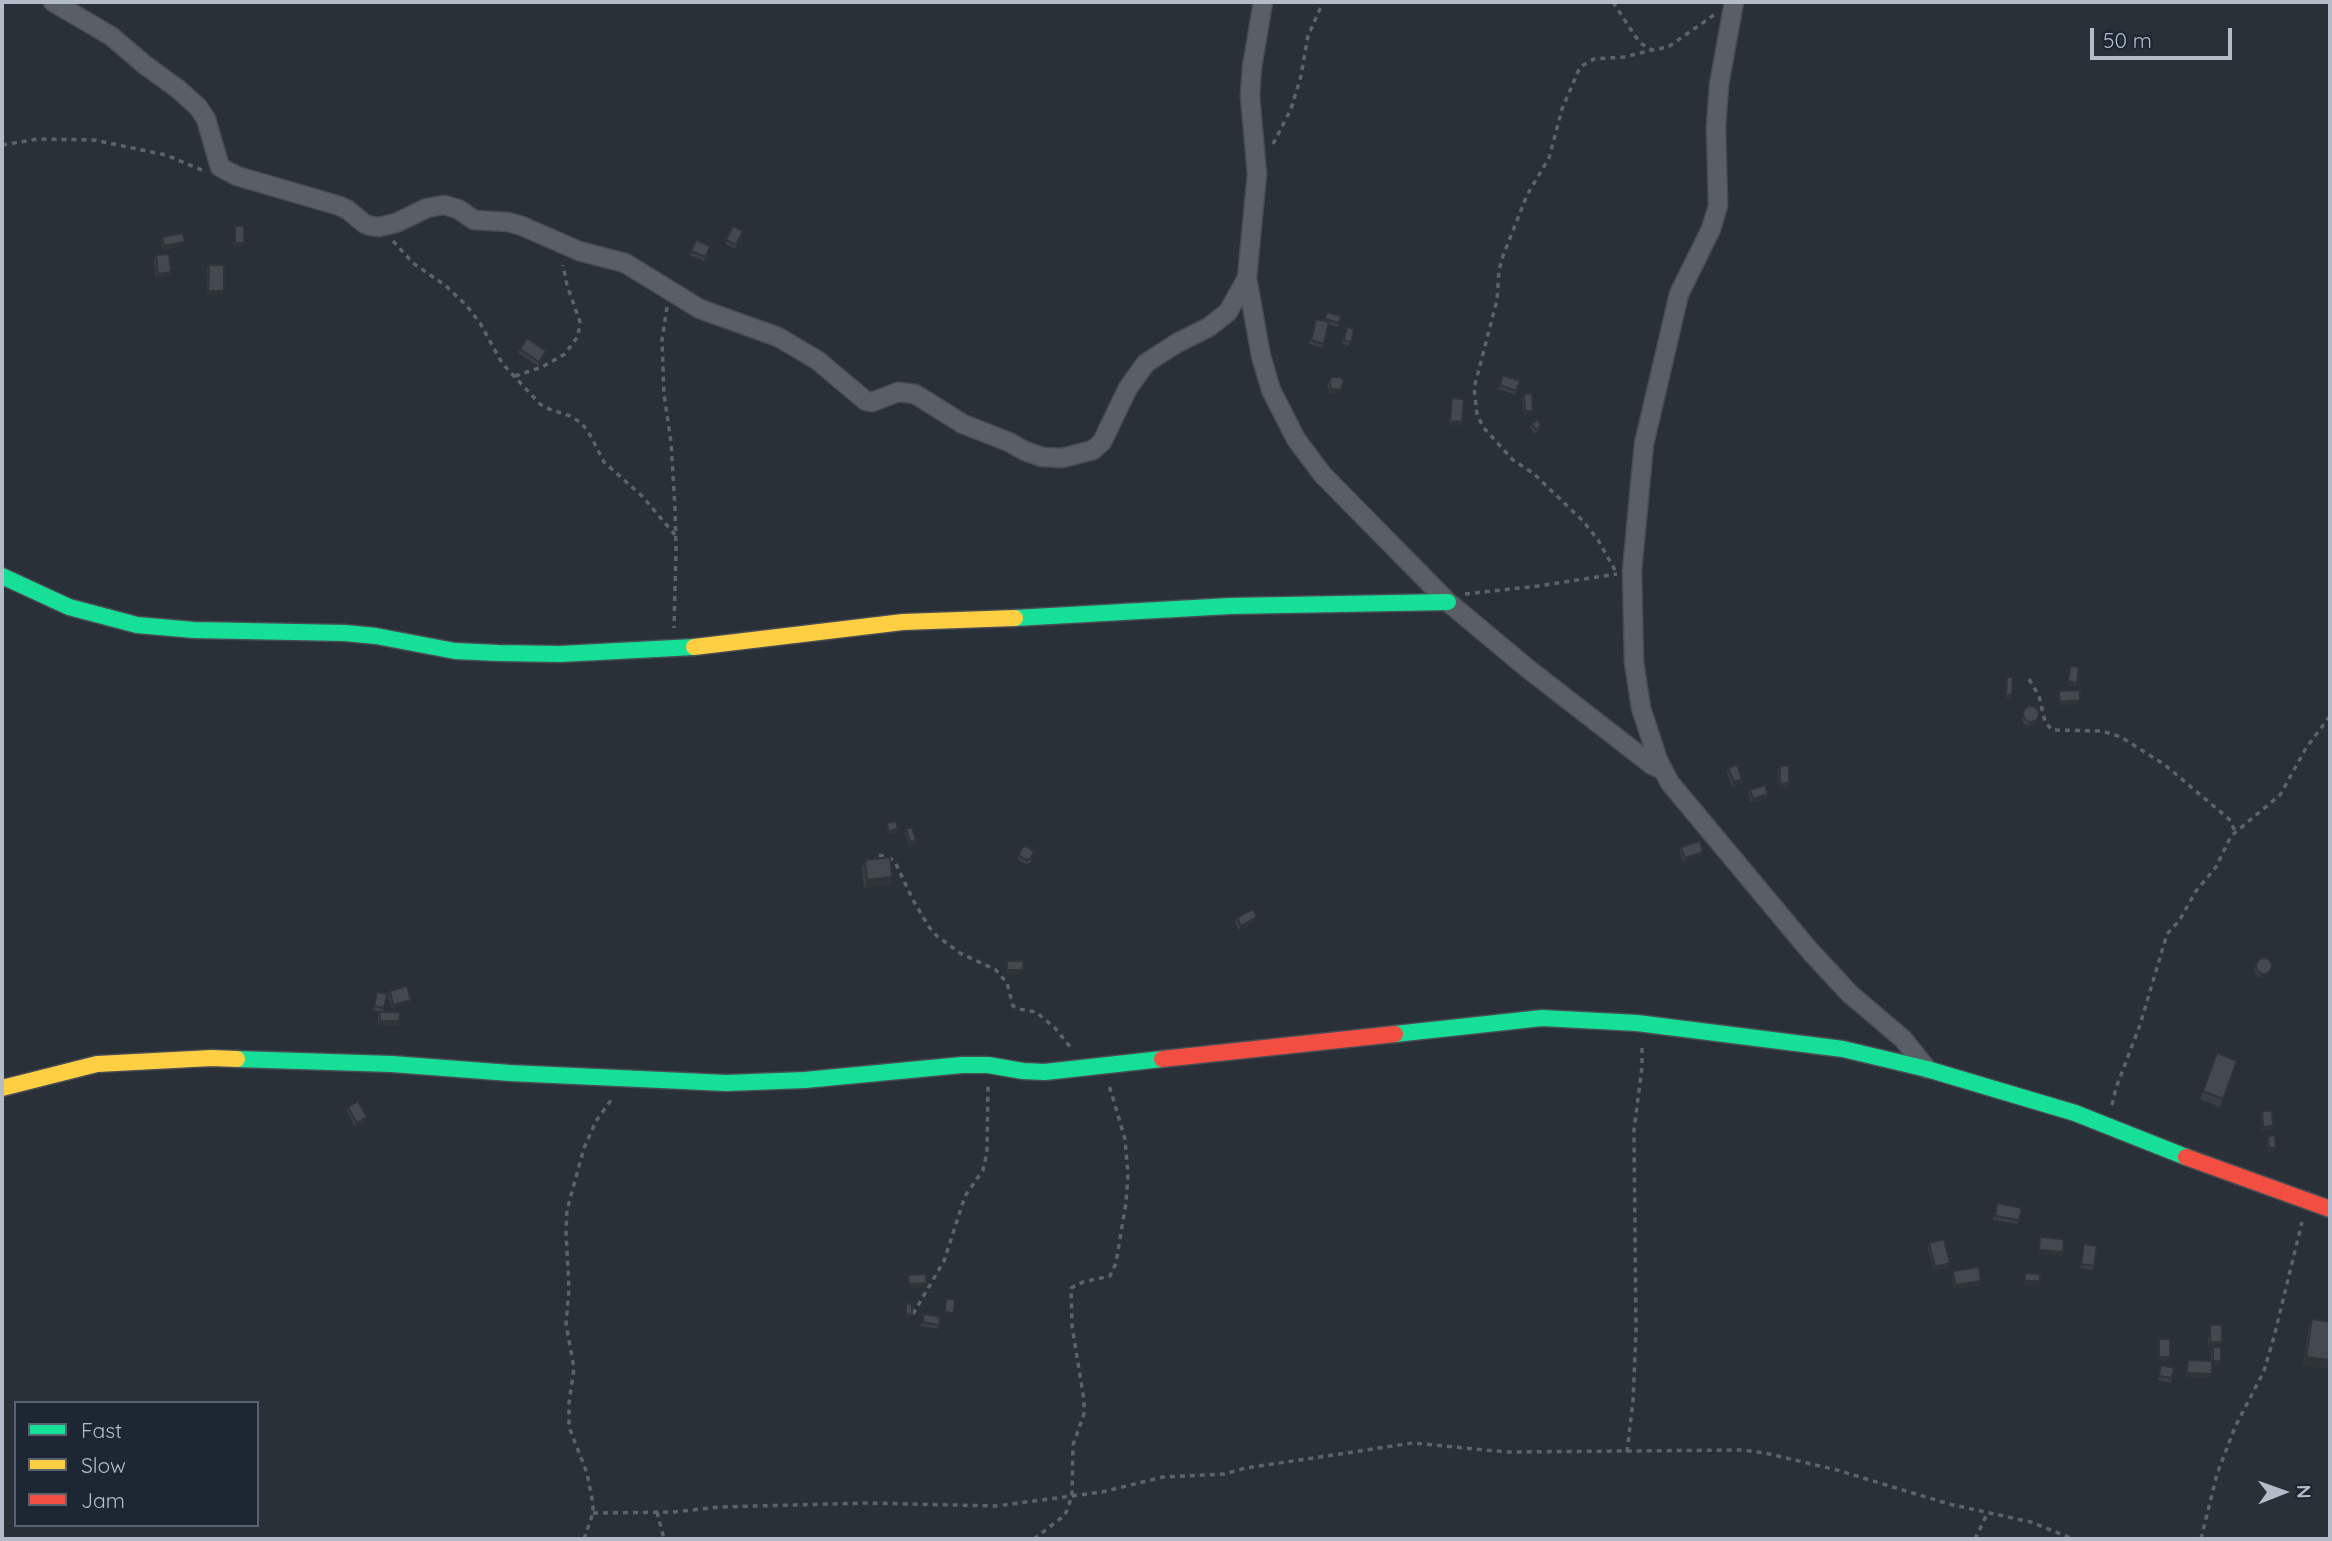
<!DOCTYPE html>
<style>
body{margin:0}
#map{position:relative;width:2332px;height:1541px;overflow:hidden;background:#2a3038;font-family:Quicksand,sans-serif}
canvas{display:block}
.frame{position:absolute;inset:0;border:4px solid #b4bcc9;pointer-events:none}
.legend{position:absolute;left:14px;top:1401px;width:245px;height:126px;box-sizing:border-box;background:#1d2633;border:2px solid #59626f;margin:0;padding:9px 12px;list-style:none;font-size:21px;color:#b4bcc9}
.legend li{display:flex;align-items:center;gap:14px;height:35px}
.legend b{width:35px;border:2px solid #59626f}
.north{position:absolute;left:2248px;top:1457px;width:70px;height:70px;-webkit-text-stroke:5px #1d2633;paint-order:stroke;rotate:89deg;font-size:19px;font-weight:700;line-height:28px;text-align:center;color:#b4bcc9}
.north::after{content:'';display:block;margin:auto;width:24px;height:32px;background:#b4bcc9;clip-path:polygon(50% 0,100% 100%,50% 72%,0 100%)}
.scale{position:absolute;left:2090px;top:28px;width:142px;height:32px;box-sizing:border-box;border:4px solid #b4bcc9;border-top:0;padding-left:9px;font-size:21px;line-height:24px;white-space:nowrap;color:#b4bcc9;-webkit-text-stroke:5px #1d2633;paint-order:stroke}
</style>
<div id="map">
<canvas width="2332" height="1541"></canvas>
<div class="frame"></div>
<ul class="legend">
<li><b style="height:9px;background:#16e098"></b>Fast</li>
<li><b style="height:9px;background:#ffcf43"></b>Slow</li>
<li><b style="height:9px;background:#f24e42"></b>Jam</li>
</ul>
<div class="north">N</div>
<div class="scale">50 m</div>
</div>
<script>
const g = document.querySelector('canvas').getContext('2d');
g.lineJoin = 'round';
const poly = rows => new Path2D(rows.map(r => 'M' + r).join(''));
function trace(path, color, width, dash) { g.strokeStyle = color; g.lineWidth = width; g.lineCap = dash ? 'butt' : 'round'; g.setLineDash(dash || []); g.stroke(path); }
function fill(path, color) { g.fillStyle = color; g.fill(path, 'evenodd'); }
const path = poly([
 [1613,2,1635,36,1642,44,1652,50,1668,47,1714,15],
 [1273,144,1291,109,1301,76,1308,36,1323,2],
 [2,145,38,139,94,140,166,155,204,171],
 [393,241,413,263,446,286,466,305,480,323,502,363,540,404,546,408,570,416,580,422,588,431,604,462,642,496,676,536],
 [667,307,662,340,664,394,671,442,675,508,676,550,674,628],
 [515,376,542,367,565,354,578,336,580,322,567,285,563,265],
 [1615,570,1598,540,1583,521,1533,473,1513,460,1483,427,1477,414,1474,388,1497,300,1499,270,1503,256,1527,195,1549,158,1562,109,1580,67,1594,59,1624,57,1652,50],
 [1465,594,1538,586,1617,574],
 [2029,679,2039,696,2045,722,2052,730,2102,731,2121,737,2165,765,2229,819,2235,831],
 [879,855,890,858,895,862,913,900,929,927,937,936,960,953,996,970,1007,983,1013,1006,1019,1009,1036,1012,1055,1028,1071,1048],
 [2112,1105,2116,1088,2140,1025,2167,934,2179,921,2196,891,2216,867,2231,836,2280,795,2306,748,2330,716],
 [913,1314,944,1261,965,1196,983,1170,987,1152,988,1084],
 [1627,1452,1633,1401,1636,1331,1634,1130,1642,1067,1642,1045],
 [657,1512,664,1539],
 [593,1513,674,1512,719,1507,867,1503,996,1506,1102,1492,1163,1477,1224,1474,1246,1468,1413,1443,1506,1452,1742,1450,1765,1453,1837,1470,1949,1504,2031,1522,2073,1539],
 [584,1539,593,1513,593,1504,587,1473,569,1427,569,1403,574,1368,566,1324,569,1289,566,1232,567,1210,584,1148,596,1121,612,1099],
 [1034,1539,1065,1515,1072,1496,1073,1445,1084,1414,1084,1400,1072,1326,1071,1288,1083,1282,1110,1276,1116,1263,1126,1203,1128,1175,1125,1139,1109,1085],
 [1975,1539,1988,1512],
 [2201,1539,2217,1474,2235,1427,2264,1371,2274,1337,2302,1222]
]);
const street = poly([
 [53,2,111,36,145,65,178,89,198,107,206,119,220,167,237,176,340,206,348,210,365,224,371,226,379,227,396,223,427,208,444,205,458,209,474,220,508,222,522,226,579,251,625,263,700,309,778,337,817,360,866,401,872,402,898,392,915,394,963,424,1009,442,1025,451,1042,457,1062,458,1093,450,1102,442,1128,388,1146,363,1177,343,1209,327,1228,312,1247,278],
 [1263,2,1252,67,1250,96,1257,174,1247,278,1261,356,1271,390,1296,439,1322,474,1448,602,1527,668,1652,765,1663,770],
 [1734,2,1719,85,1716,127,1718,206,1711,229,1679,294,1644,444,1632,571,1634,662,1641,708,1658,760,1670,783,1810,951,1850,994,1903,1039,1927,1069]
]);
const fast = poly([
 [2,576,69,607,137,625,194,630,345,633,376,636,455,651,498,653,560,654,694,647],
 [1015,618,1230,606,1448,602],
 [1395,1034,1542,1018,1637,1023,1843,1049,1927,1069,2075,1113,2186,1157],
 [237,1059,392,1064,510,1073,726,1083,805,1080,962,1065,988,1065,1023,1071,1045,1072,1162,1059]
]);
const slow = poly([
 [694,647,903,622,1015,618],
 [2,1088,97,1064,212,1058,237,1059]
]);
const jam = poly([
 [1162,1059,1395,1034],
 [2186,1157,2330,1209]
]);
const wall = poly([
 [235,226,242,247,234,247,234,230],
 [733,226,743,231,735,249,725,244],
 [162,237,185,242,183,246,163,250,161,241],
 [696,240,710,246,704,261,690,255],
 [156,255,171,272,169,276,156,278,154,260],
 [209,265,222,295,207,295,207,269],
 [1327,312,1341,316,1338,327,1329,325,1322,348,1309,344,1316,319,1324,321],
 [1347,327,1354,329,1349,346,1342,344],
 [520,349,545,355,538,366,518,353],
 [1503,375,1520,381,1515,395,1498,389],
 [1329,381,1339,394,1330,394,1327,385],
 [1524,394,1533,411,1531,415,1524,415,1522,398],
 [1531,424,1541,425,1539,430,1534,434,1530,428],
 [2024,710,2036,723,2029,726,2024,724,2022,720],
 [1780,766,1789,783,1788,787,1779,788,1778,770],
 [1728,768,1742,779,1741,784,1732,787,1727,772],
 [1750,790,1768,794,1766,798,1751,803,1748,794],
 [906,829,916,840,915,844,909,846,905,833],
 [1681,847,1703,852,1701,856,1683,862,1680,851],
 [1034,852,1030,863,1025,864,1019,861,1018,857,1019,853],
 [865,860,892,877,889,885,864,888,862,868],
 [1237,918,1256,921,1239,930,1235,922],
 [2256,964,2269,974,2264,978,2259,977,2255,973,2254,968],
 [390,991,409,1004,392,1009,388,995],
 [377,992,384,1008,383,1012,398,1026,378,1025,378,1016,380,1012,373,1010],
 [2217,1053,2237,1061,2220,1107,2200,1099],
 [348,1107,367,1117,365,1121,355,1127,347,1111],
 [2262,1111,2273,1126,2272,1130,2262,1131,2261,1115],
 [2268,1136,2274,1152,2268,1152,2267,1140],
 [1997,1203,2019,1220,2018,1224,1993,1220],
 [1929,1243,1950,1263,1948,1267,1934,1271,1928,1248],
 [2084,1244,2094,1266,2092,1270,2080,1268],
 [1953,1271,1980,1285,1954,1289,1952,1275],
 [924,1314,939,1325,938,1329,921,1326],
 [2312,1319,2330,1322,2330,1364,2329,1369,2303,1365,2309,1327],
 [2210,1325,2220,1346,2208,1346,2209,1329],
 [2159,1339,2170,1357,2169,1361,2158,1361,2158,1343],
 [2213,1347,2221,1361,2220,1365,2212,1365,2210,1378,2186,1377,2186,1364,2188,1360,2211,1361,2211,1351],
 [2161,1365,2172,1378,2171,1383,2158,1380]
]);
const shadedWall = poly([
 [185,242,183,246,163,250,164,246],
 [235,243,244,243,242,247,234,247],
 [171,272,169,276,156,278,158,274],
 [208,291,224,291,222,295,207,295],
 [1331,389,1341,390,1339,394,1330,394],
 [1525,411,1533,411,1531,415,1524,415],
 [1450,421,1462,422,1461,426,1449,425],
 [2068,681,2077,683,2076,687,2067,686],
 [2012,694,2011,699,2004,700,2006,696],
 [2080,700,2079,704,2058,706,2060,702],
 [2038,719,2036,723,2029,726,2031,722],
 [1742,779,1741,784,1732,787,1734,782],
 [1789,783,1788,787,1779,788,1780,784],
 [1768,794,1766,798,1751,803,1753,799],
 [898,829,897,833,887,835,888,831],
 [916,840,915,844,909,846,910,842],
 [1703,852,1701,856,1683,862,1685,858],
 [892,877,889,885,864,888,867,880],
 [1257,917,1256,921,1239,930,1241,926],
 [1007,970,1023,970,1021,974,1005,974],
 [2271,970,2269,974,2264,978,2259,977,2261,973],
 [411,1000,409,1004,392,1009,393,1005],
 [380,1021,399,1021,398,1026,378,1025],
 [367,1117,365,1121,355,1127,357,1123],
 [2273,1126,2272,1130,2262,1131,2263,1127],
 [2269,1148,2276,1148,2274,1152,2268,1152],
 [2039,1250,2063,1252,2062,1256,2037,1254],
 [1950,1263,1948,1267,1934,1271,1935,1267],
 [1981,1281,1980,1285,1954,1289,1955,1285],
 [2025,1281,2040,1281,2038,1285,2023,1285],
 [926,1283,925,1288,907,1288,909,1284],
 [945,1312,954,1313,952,1317,944,1316],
 [906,1314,912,1315,910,1319,904,1318],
 [2210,1342,2222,1342,2220,1346,2208,1346],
 [2159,1357,2170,1357,2169,1361,2158,1361],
 [2306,1357,2330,1360,2329,1369,2303,1365],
 [2213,1361,2221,1361,2220,1365,2212,1365],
 [2187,1373,2212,1374,2210,1378,2186,1377]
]);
const building = poly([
 [235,226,244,226,244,243,235,243,235,226],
 [733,226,743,231,736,245,726,240,733,226],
 [183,233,185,242,164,246,162,237,183,233],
 [696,240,710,246,706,257,691,251,696,240],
 [169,254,171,272,158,274,156,255,169,254],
 [209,265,224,265,224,291,208,291,209,265],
 [1327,312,1341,316,1339,323,1325,319,1327,312],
 [1316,319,1329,322,1324,344,1311,340,1316,319],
 [1347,327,1354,329,1351,342,1344,340,1347,327],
 [527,338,546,351,539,362,520,349,527,338],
 [1503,375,1520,381,1516,391,1500,385,1503,375],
 [1332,377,1341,377,1344,381,1341,390,1331,389,1329,381,1332,377],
 [1532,393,1533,411,1525,411,1524,394,1532,393],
 [1452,398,1464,399,1462,422,1450,421,1452,398],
 [1537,420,1541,425,1536,430,1531,424,1537,420],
 [2070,666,2079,667,2077,683,2068,681,2070,666],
 [2007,677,2013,677,2012,694,2006,696,2007,677],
 [2080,690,2080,700,2060,702,2059,691,2080,690],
 '2023 714a8 8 0 1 1 16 0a8 8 0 1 1-16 0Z',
 [1737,765,1742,779,1734,782,1728,768,1737,765],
 [1780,766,1789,766,1789,783,1780,784,1780,766],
 [1765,785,1768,794,1753,799,1750,790,1765,785],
 [896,821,898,829,888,831,887,823,896,821],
 [912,827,916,840,910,842,906,829,912,827],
 [1700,841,1703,852,1685,858,1681,847,1700,841],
 [1027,846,1034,852,1031,858,1027,860,1021,857,1019,853,1023,847,1027,846],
 [890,857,892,877,867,880,865,860,890,857],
 [1253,909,1257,917,1241,926,1237,918,1253,909],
 '2256 966a8 8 0 1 1 16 0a8 8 0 1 1-16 0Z',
 [1007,961,1023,961,1023,970,1007,970,1007,961],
 [407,986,411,1000,393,1005,390,991,407,986],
 [377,992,387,994,384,1008,374,1006,377,992],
 [380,1012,400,1012,399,1021,380,1021,380,1012],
 [2217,1053,2237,1061,2223,1099,2203,1091,2217,1053],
 [358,1101,367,1117,357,1123,348,1107,358,1101],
 [2262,1111,2272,1111,2273,1126,2263,1127,2262,1111],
 [2275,1135,2276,1148,2269,1148,2268,1136,2275,1135],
 [1997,1203,2022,1208,2019,1220,1995,1216,1997,1203],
 [2040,1237,2064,1239,2063,1252,2039,1250,2040,1237],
 [1944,1239,1950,1263,1935,1267,1929,1243,1944,1239],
 [2084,1244,2097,1246,2094,1266,2081,1264,2084,1244],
 [1979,1267,1981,1281,1955,1285,1953,1271,1979,1267],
 [2025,1273,2040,1274,2040,1281,2025,1281,2025,1273],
 [926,1274,926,1283,909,1284,908,1275,926,1274],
 [946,1299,955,1299,954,1313,945,1312,946,1299],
 [906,1304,912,1304,912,1315,906,1314,906,1304],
 [924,1314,940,1317,939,1325,923,1322,924,1314],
 [2312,1319,2330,1322,2330,1360,2306,1357,2312,1319],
 [2210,1325,2222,1325,2222,1342,2210,1342,2210,1325],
 [2159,1339,2170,1339,2170,1357,2159,1357,2159,1339],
 [2213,1347,2221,1347,2221,1361,2213,1361,2213,1347],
 [2188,1360,2212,1361,2212,1374,2187,1373,2188,1360],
 [2161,1365,2174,1368,2172,1378,2159,1376,2161,1365]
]);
trace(street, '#484c53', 21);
trace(fast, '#484c53', 19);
trace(slow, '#484c53', 19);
trace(jam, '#484c53', 19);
trace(path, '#5d636a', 3.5, [5, 5]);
trace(street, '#5a5e66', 18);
trace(fast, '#16e098', 16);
trace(slow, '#ffcf43', 16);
trace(jam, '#f24e42', 16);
fill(wall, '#3a3f45');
fill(shadedWall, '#303338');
fill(building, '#444950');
trace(building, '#303338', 2);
</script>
